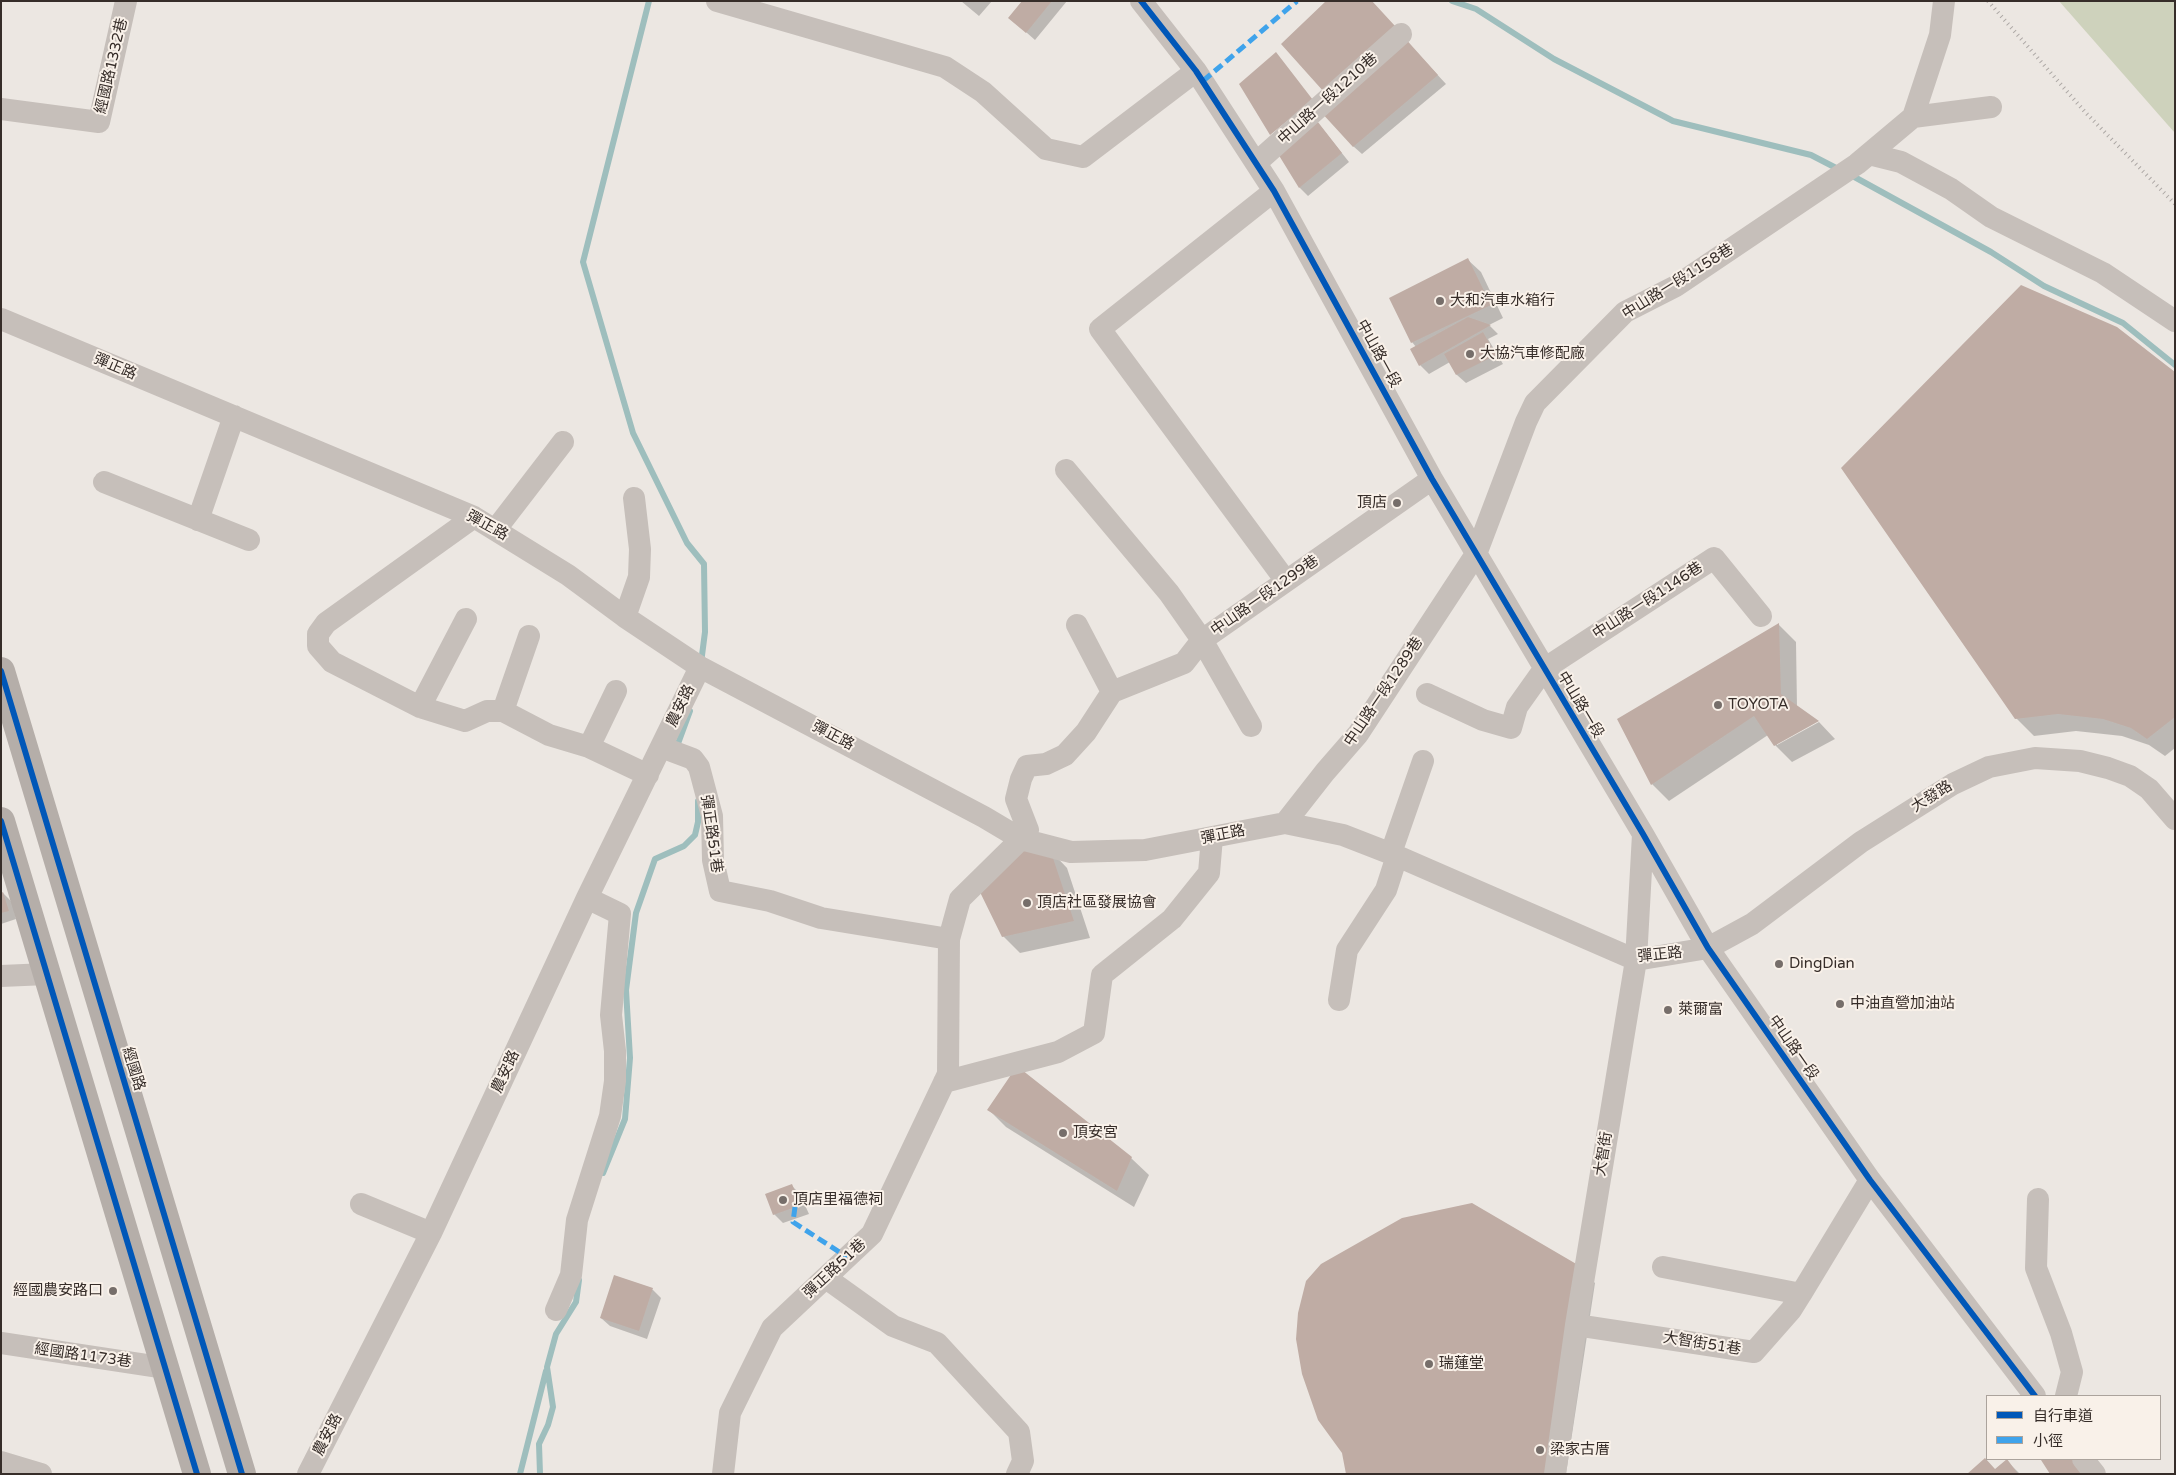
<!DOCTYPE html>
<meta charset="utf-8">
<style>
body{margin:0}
#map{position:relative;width:2176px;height:1475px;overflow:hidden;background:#ece7e2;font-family:"Varela Round","Noto Sans TC",sans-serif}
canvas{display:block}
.frame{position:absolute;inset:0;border:2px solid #362d29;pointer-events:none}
.legend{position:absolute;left:1986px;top:1395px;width:175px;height:65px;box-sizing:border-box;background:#f9f1e9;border:1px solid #aba39c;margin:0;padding:6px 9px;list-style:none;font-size:15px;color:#362d29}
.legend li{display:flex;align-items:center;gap:10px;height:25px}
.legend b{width:25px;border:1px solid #aba39c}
</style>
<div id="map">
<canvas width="2176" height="1475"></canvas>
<div class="frame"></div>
<ul class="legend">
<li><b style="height:6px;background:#0057b8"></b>自行車道</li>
<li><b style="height:6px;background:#3fa3eb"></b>小徑</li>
</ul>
</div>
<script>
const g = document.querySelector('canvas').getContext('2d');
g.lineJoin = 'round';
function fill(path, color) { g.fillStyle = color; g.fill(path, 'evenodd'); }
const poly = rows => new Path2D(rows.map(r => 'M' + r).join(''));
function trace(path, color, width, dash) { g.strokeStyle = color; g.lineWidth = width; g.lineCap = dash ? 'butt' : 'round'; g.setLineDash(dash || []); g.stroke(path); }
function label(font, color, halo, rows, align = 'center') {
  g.font = font + ' "Varela Round","Noto Sans TC",sans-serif'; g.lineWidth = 4; g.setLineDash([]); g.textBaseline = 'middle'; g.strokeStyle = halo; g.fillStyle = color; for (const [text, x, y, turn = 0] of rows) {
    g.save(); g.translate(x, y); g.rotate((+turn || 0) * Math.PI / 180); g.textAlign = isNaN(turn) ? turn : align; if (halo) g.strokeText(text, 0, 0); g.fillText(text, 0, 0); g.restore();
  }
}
const green = poly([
 [2059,1,2175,1,2175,133,2167,124]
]);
const shadow = poly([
 [961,1,992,1,979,16],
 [1023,1,1067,1,1035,40,1010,18],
 [1411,46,1446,84,1362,154,1353,146],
 [1314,118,1349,162,1308,196,1300,188,1277,149],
 [1468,260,1481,272,1503,318,1489,325,1498,334,1488,339,1503,364,1466,383,1457,375,1450,362,1429,374,1420,365,1412,349,1416,347,1412,342],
 [2175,374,2175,748,2165,756,2149,745,2122,736,2076,731,2034,736,2016,718],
 [1779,625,1796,642,1797,707,1818,722,1814,722,1777,742,1777,745,1819,722,1835,739,1792,762,1775,745,1768,735,1669,801,1652,784],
 [1050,850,1067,868,1090,938,1020,953,1003,936],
 [3,893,12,902,16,919,1,924,1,894],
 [989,1110,1131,1158,1149,1175,1134,1207,1006,1127],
 [792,1186,800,1194,809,1214,783,1223,774,1214],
 [1577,1266,1595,1283,1566,1474],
 [615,1277,653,1290,661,1298,647,1339,610,1326,601,1318],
 [2007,1461,2020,1474,1968,1474,1995,1470]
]);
const stream = poly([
 [649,1,583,262,633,433,687,543,704,564,705,632,701,663],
 [1452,1,1476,9,1554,59,1673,121,1811,155,1840,170],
 [1849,174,1991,252,2044,286,2123,323,2175,365],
 [676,749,690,711],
 [603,1173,625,1119,630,1058,626,990,636,913,655,859,684,846,695,835,698,822,698,801],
 [520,1474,546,1371],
 [540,1474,539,1444,548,1425,553,1407,547,1367,556,1334,576,1302,579,1280]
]);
const building = poly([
 [1022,1,1052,1,1026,33,1008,18],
 [1326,1,1372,1,1395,26,1324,92,1281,44],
 [1403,36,1438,75,1353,147,1320,111],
 [1276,52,1313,100,1270,135,1239,84],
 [1314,117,1342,153,1299,188,1275,149],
 [1468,258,1491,305,1411,343,1389,298],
 [2021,285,2117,327,2175,372,2175,717,2147,739,2131,728,2103,719,2058,714,2015,719,1841,468],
 [1468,317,1491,325,1419,366,1410,349],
 [1483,332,1496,355,1456,375,1444,354],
 [1779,623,1781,694,1819,721,1774,746,1754,716,1651,785,1617,719],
 [1020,844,1050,849,1074,921,1002,937,977,886],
 [3,892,9,911,1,913,1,893],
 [1017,1066,1132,1157,1117,1191,987,1110],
 [792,1184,801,1205,773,1215,765,1194],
 [1472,1203,1578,1265,1546,1474,1346,1474,1342,1453,1318,1420,1302,1374,1296,1339,1298,1313,1306,1281,1321,1264,1402,1218],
 [614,1275,653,1288,639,1331,600,1318],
 [1985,1458,1995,1469,2007,1459,2018,1474,1967,1474],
 [2042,1459,2076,1459,2087,1474,2050,1474,2041,1460]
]);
const minor = poly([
 [717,1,945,67,983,92,1046,149,1083,157,1196,71],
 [1141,1,1196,71,1274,191,1432,479,1643,834,1708,948,1870,1180,2035,1396],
 [1,109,99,122,126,1],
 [1913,117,1991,107],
 [1869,154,1901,162,1951,189,1991,217,2103,273,2175,321],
 [1256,163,1401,34],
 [1274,191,1100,329,1286,581],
 [1,319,474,517,568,575,625,617,700,667,984,817,1021,839,1071,852,1145,850,1285,823,1343,835,1397,856,1636,960,1708,948,1752,924,1861,842,1953,784,1989,767,2035,758,2080,761,2108,768,2130,776,2149,789,2175,819],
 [1066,470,1169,593,1202,640,1432,479],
 [104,482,249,540],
 [474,517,326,623,318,634,318,646,332,662,420,707,465,721,487,711,503,711,549,735,589,747,648,775],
 [198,520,234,416],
 [496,529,563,442],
 [625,617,639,577,640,549,634,498],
 [1077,625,1112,692],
 [1427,694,1483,720,1511,728,1517,707,1544,669,1714,558,1761,616],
 [420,707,466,619],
 [503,711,529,636],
 [589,747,616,691],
 [661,747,693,759,699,767,712,816,713,860,720,891,770,901,821,918,949,939],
 [1285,823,1325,772,1358,734,1476,554,1526,422,1535,403,1625,312,1676,286,1857,164,1913,117,1940,35,1944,1],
 [1391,853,1423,761],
 [1,976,47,974],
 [1339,1000,1347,950,1386,890,1397,856],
 [944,1082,1058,1052,1094,1033,1102,975,1172,919,1209,873,1212,837],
 [2038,1199,2036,1268,2061,1333,2072,1372,2066,1396],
 [361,1204,431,1233],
 [1663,1267,1801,1294,1870,1180],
 [826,1278,893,1326,937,1343,1019,1432,1023,1461,1017,1474],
 [556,1310,571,1275,577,1220,610,1116,615,1081,615,1051,611,1015,620,914,587,898],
 [1576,1325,1754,1352,1791,1310,1801,1294],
 [1,1343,166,1368],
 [2083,1459,2095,1474],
 [1,1462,41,1474],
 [308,1474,431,1233,587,898,700,667],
 [723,1474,730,1413,772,1328,872,1234,948,1074,949,939,960,899,1021,839,1028,830,1016,799,1021,779,1027,766,1046,764,1065,755,1086,732,1112,692,1184,663,1202,640,1251,726],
 [1555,1474,1576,1325,1636,960,1643,834]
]);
const major = poly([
 [1,671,242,1474],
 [1,821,197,1474]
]);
const rail = poly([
 [1988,1,2085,112,2175,204]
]);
const quiet = poly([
 [1203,81,1297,1],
 [795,1207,793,1222,847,1257]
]);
const cycleway = poly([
 [1141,1,1196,71,1274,191,1432,479,1643,834,1708,948,1870,1180,2035,1396],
 [1,671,242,1474],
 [1,821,197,1474]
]);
const markers = [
 [1440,301,5,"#766e6a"],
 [1470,354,5,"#766e6a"],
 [1397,503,5,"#766e6a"],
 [1718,705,5,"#766e6a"],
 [1027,903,5,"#766e6a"],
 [1779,964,5,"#766e6a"],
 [1840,1004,5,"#766e6a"],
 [1668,1010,5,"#766e6a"],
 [1063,1133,5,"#766e6a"],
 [783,1200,5,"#766e6a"],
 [113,1291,5,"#766e6a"],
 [1429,1364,5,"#766e6a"],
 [1540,1450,5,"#766e6a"]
];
const streetNames = [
 ["經國路1332巷",112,66,-77],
 ["中山路一段1210巷",1328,99,-42],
 ["中山路一段1158巷",1678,282,-32],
 ["中山路一段",1378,354,61],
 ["彈正路",115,367,23],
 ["彈正路",487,526,29],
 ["中山路一段1299巷",1265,596,-35],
 ["中山路一段1146巷",1648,601,-33],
 ["中山路一段1289巷",1384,692,-56],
 ["中山路一段",1580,705,59],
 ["農安路",681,706,-64],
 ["彈正路",833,736,28],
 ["大發路",1932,797,-32],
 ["彈正路51巷",711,834,82],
 ["彈正路",1223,835,-11],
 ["彈正路",1660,955,-6],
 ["中山路一段",1793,1048,55],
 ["經國路",133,1069,73],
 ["農安路",506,1072,-65],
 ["大智街",1604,1154,-81],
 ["彈正路51巷",835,1269,-43],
 ["大智街51巷",1702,1344,9],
 ["經國路1173巷",83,1356,8],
 ["農安路",328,1435,-63]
];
const poiNames = [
 ["大和汽車水箱行",1450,301],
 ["大協汽車修配廠",1480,354],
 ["頂店",1387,503,"right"],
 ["TOYOTA",1728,705],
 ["頂店社區發展協會",1037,903],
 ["DingDian",1789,964],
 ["中油直營加油站",1850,1004],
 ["萊爾富",1678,1010],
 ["頂安宮",1073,1133],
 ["頂店里福德祠",793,1200],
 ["經國農安路口",103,1291,"right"],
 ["瑞蓮堂",1439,1364],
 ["梁家古厝",1550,1450]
];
fill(green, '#ced2bc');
fill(shadow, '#0003');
trace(stream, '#9ebebd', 6);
fill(building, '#bfaca4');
trace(minor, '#c6bfba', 22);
trace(major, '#b5aea9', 28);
trace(rail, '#ada8a5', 4, [1, 4]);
trace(quiet, '#3fa3eb', 5, [10, 5]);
trace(cycleway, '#0057b8', 6);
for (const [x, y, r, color] of markers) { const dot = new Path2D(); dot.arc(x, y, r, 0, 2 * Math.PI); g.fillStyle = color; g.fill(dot); trace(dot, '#f9f1e9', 2); }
label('15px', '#362d29', '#f9f1e9', streetNames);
label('15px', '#362d29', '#f9f1e9', poiNames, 'left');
</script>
